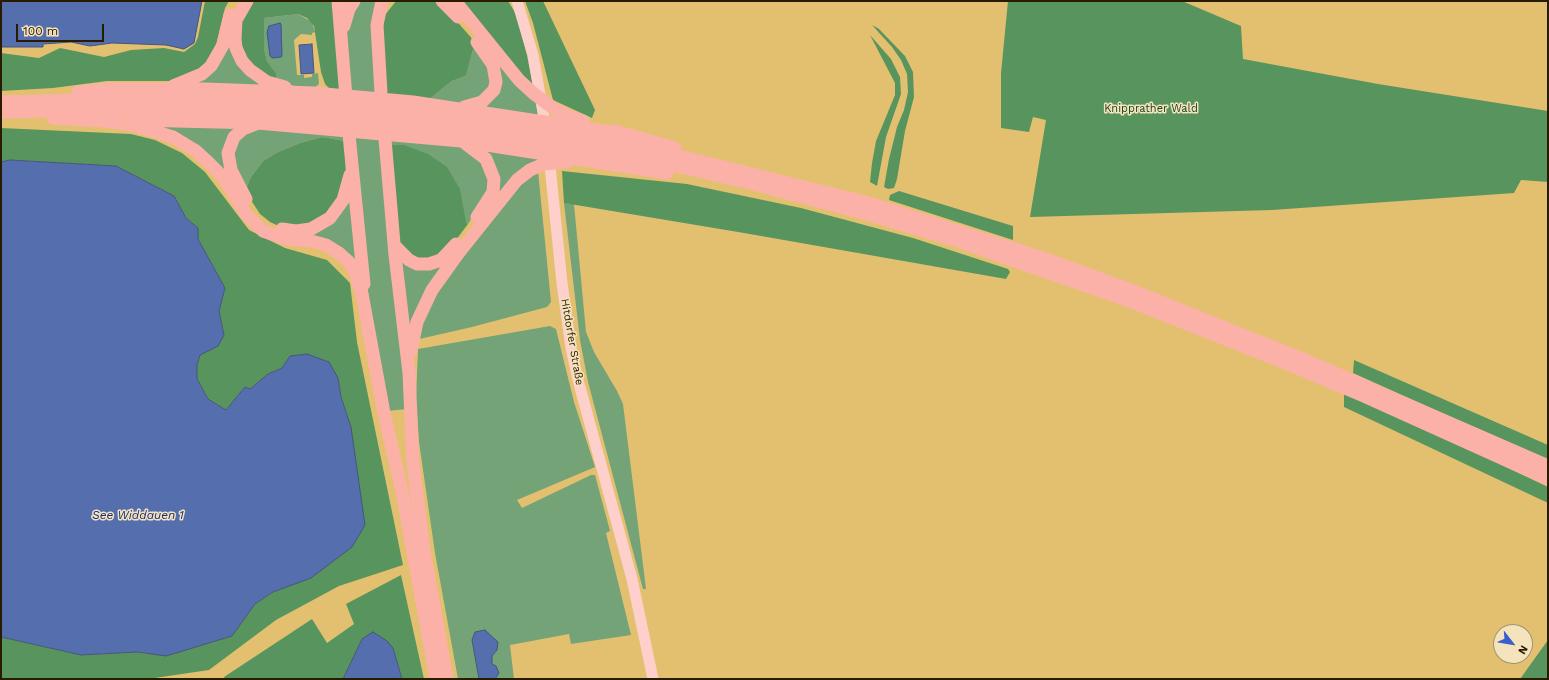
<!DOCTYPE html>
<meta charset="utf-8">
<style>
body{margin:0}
#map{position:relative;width:1549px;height:680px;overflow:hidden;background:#e3c070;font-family:"Work Sans",sans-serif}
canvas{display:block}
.frame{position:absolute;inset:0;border:2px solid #291b00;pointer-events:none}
.north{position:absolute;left:1493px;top:624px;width:40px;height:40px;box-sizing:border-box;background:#f4e3bd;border:1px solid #a39371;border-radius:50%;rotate:121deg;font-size:11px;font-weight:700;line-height:16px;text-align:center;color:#291b00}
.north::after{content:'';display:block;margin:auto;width:14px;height:18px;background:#385ecf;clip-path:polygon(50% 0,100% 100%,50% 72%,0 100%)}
.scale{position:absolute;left:16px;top:24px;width:88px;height:18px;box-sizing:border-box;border:2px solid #291b00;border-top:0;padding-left:5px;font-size:12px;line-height:14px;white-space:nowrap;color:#291b00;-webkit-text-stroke:3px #f4e3bd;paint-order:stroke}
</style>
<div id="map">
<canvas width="1549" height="680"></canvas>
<div class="frame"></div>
<div class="north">N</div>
<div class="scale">100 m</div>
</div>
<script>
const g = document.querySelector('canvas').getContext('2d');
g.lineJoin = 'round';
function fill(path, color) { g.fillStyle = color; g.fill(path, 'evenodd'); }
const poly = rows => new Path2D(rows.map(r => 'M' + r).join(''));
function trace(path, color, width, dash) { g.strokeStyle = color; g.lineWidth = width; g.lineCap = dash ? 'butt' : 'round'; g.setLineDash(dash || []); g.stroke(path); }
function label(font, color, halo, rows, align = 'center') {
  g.font = font + ' "Work Sans",sans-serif'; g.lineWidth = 3; g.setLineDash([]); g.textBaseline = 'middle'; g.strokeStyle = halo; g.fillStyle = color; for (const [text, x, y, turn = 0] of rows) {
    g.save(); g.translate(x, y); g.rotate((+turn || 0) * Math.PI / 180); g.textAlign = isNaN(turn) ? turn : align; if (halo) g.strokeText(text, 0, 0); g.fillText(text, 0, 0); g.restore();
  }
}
const green = poly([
 [359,1,379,1,378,94,349,91,347,29],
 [451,1,535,99,538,115,481,108,484,105,496,65],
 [298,14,312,22,315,32,312,33,312,35,301,34,294,40,297,75,304,75,304,78,312,77,312,74,318,73,319,84,314,88,299,87,274,81,276,73,267,61,264,49,264,18],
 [227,42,269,87,191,84],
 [475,42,488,61,492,88,471,104,427,101,452,81,466,76],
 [148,124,242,126,233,134,226,144,224,156,227,168,240,196,252,213,266,225,282,233,293,235,305,233,321,228,332,222,343,208,351,185,360,273,346,255,334,246,314,240,282,235,262,227,250,215,226,178,206,156,175,135],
 [253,129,344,134,345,141,322,137,300,143,278,152,263,161,251,177,245,191,232,167,233,142],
 [353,135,380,138,407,409,387,411,370,312],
 [388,137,458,145,474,152,489,171,488,193,468,224,389,145],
 [482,151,543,156,443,269,410,340,398,253,444,260,483,214,493,194],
 [538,171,551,302,547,307,472,327,415,340,424,312,508,195],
 [564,203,574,204,586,332,594,352,617,391,623,404,646,589,643,589,588,382,580,340],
 [550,326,556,329,574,402,595,467,517,500,522,508,591,475,595,475,610,531,606,533,631,635,571,644,569,634,510,645,514,679,495,679,492,664,492,656,497,650,472,640,479,679,458,679,435,553,419,442,416,400,418,349]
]);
const forest = poly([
 [205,1,229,1,225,8,216,45,208,61,195,74,174,81,107,81,53,88,1,91,1,53,39,58,60,48,104,57,131,50,164,48,184,52,195,44,198,37],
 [252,1,335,1,341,91,332,91,325,84,321,72,314,26,307,18,298,14,264,18,264,49,267,61,276,73,276,79,274,81,250,66,238,36,244,10],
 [396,1,439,1,475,42,466,76,452,81,427,101,386,96,382,33,385,15],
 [463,1,508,1,516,14,527,55,534,92],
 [525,1,543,1,595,110,592,118,553,100,533,23],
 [1008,1,1182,1,1241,26,1243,59,1378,84,1548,111,1548,182,1521,180,1514,193,1272,210,1030,217,1046,120,1033,117,1029,132,1001,128,1001,73],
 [872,25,879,29,905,56,913,72,914,97,905,131,897,179,894,188,888,189,884,187,889,159,897,127,904,110,908,92,907,74,901,60,892,47],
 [870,35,891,59,900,77,901,94,886,137,877,186,870,182,872,163,876,141,895,95,895,83],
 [1,128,131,134,155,140,182,153,205,172,249,230,285,248,327,260,350,283,357,342,403,565,339,586,276,620,209,670,148,679,1,679,1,637,81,655,137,652,148,654,182,651,232,636,255,604,273,592,312,577,351,427,341,397,338,378,290,356,282,368,268,374,250,389,245,387,226,410,208,399,197,379,197,365,200,355,224,335,219,311,225,288,198,239,198,228,186,218,174,196,116,166,10,160,1,162],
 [322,137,345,141,346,176,340,200,315,225,281,227,270,222,260,214,245,191,251,177,263,161,278,152,300,143],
 [389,145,404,145,428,154,447,167,460,189,466,222,468,224,447,252,421,262,400,247],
 [562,171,687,184,801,208,913,238,1008,269,1010,272,1006,279,744,233,564,203],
 [899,191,1013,226,1013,240,889,200,890,195],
 [1354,360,1548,445,1548,461,1353,373],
 [1344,393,1479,454,1548,487,1548,503,1344,407],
 [401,575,424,679,402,679,393,648,362,639,343,679,225,679,224,677,312,619,327,643,354,624,346,604],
 [1548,640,1548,679,1520,679]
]);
const water = poly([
 [1,1,202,1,194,43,184,49,166,45,112,43,90,46,71,42,43,44,43,47,1,47,1,1],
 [280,23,281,24,282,55,281,57,272,58,270,56,267,32,269,26,280,23],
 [312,44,314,73,301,74,299,45,312,44],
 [10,160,116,166,174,196,186,218,198,228,198,239,225,288,219,311,224,335,218,346,200,355,197,365,197,379,208,399,226,410,245,387,250,389,268,374,282,368,290,356,307,354,329,362,338,378,341,397,351,427,365,525,352,547,311,578,273,592,255,604,232,636,166,656,137,652,81,655,1,637,1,162,10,160],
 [485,630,498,642,497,650,492,656,492,664,496,666,499,673,495,679,479,679,472,640,475,632,485,630],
 [373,632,387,641,393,648,402,679,343,679,362,639,373,632]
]);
const major = poly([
 [517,1,533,55,546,129],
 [549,156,562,283,571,348,578,380,632,579,653,679]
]);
const highway = poly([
 [247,1,236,20,235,39,236,48,242,61,250,70,267,82,285,87],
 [338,1,350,145,364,284],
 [382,1,377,25,381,93,395,255,409,373,413,463,424,551,447,679],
 [442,1,458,17],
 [455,1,519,80,533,93,553,108,568,116,583,121],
 [344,26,349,9,354,1],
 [173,86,202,74,211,66,223,45,230,15],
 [78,92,109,89,205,89,314,93,413,102,623,134],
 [1,102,81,100,177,99,249,101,337,107,476,122,567,136,683,157,872,204,1046,259,1131,290,1305,360,1548,466],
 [464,107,482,102,494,90,496,82,493,65,477,42],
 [1,112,79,110,176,110,339,118,477,133,565,145,681,167,750,183,867,214,961,242,1127,300,1283,362,1364,396,1548,479],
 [53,118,105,121,133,125,173,137,196,151,209,163,223,177,246,214,263,231,287,239,311,241,326,245,339,253,349,262,355,272,362,294,384,413,402,491,436,679],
 [136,120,258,123,461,141,667,173],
 [615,131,675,148],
 [465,143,486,159,494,179,493,192,477,217],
 [246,199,231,170,228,153,234,137,243,129,256,124],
 [282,229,296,231,311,229,330,218,343,200,350,175],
 [395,246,409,260,417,264,429,264,441,260,456,244],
 [411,351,417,322,432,290,457,255,517,180,530,170,544,164,567,162]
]);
const parkNames = [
 ["Knipprather Wald",1151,109]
];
const streetNames = [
 ["Hitdorfer Straße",572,342,80]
];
const waterNames = [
 ["See Widdauen 1",138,515]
];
fill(green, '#74a377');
fill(forest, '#58955e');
fill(water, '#546eae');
trace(water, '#47557a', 1);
trace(major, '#fdd0cb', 11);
trace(highway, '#fcb1a8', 13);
label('11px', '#15421c', '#f4e3bd', parkNames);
label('11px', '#291b00', '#f4e3bd', streetNames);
label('italic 12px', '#162c7a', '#f4e3bd', waterNames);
</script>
